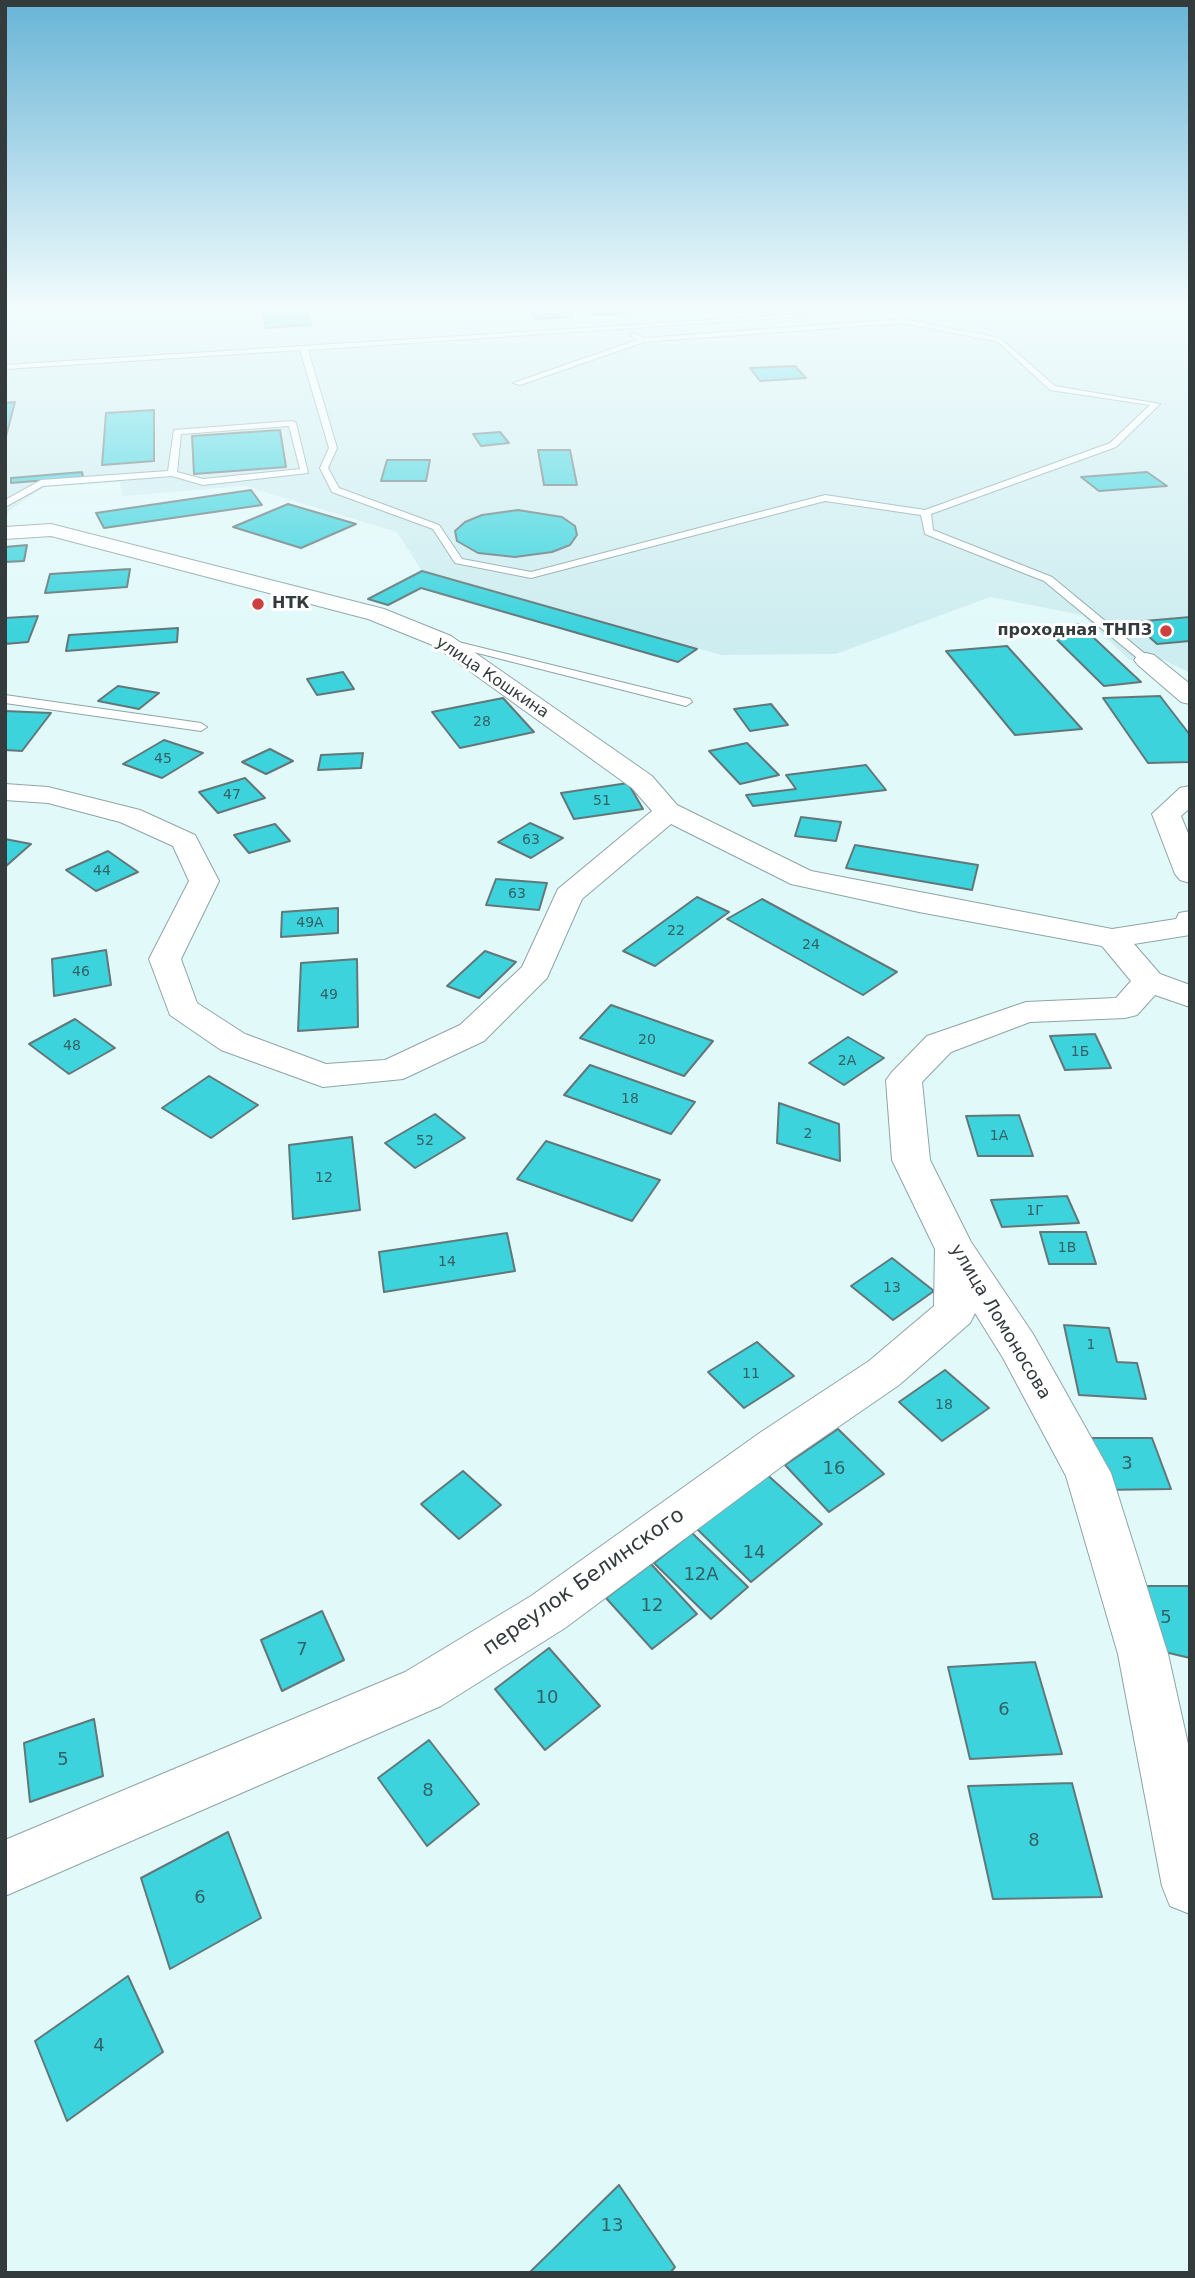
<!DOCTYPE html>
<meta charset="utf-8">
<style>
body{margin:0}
#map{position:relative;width:1195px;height:2278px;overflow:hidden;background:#e2f9fa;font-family:"DejaVu Sans",sans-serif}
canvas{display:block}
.frame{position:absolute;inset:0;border:7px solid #333b3c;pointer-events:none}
</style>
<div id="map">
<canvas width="1195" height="2278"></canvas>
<div class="frame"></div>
</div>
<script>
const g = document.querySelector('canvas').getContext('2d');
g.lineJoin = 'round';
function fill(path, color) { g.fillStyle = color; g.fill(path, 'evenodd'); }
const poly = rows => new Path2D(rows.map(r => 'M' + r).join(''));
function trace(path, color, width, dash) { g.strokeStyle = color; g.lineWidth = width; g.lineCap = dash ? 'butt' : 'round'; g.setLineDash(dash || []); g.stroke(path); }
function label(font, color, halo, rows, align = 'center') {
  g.font = font + ' "DejaVu Sans",sans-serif'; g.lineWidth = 6; g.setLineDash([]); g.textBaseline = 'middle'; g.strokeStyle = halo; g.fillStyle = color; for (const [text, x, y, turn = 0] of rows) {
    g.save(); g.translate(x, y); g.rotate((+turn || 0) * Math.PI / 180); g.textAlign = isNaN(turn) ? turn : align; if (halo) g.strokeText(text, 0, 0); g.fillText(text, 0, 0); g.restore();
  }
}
const built = poly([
 [5,310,1190,310,1190,673,1164,660,1130,660,1082,615,990,597,836,654,721,655,422,571,397,532,244,486,122,496,120,482,44,487,9,511,5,525]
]);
const building = poly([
 [261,310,306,310,311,325,266,328,261,310],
 [529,310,563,310,569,317,536,319,529,310],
 [591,310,627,310,630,313,595,315,591,310],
 [795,366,806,378,760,381,750,368,795,366],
 [15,402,5,440,5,403,15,402],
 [154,410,154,461,102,465,106,413,154,410],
 [280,430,286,467,194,474,192,436,280,430],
 [500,432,509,443,481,446,473,434,500,432],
 [538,450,570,450,577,485,544,485,538,450],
 [387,460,430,460,426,481,381,481,387,460],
 [82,472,83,477,11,483,11,478,82,472],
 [1147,472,1167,486,1099,491,1081,477,1147,472],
 [251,490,262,505,104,528,96,513,251,490],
 [288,504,356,524,301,548,233,527,288,504],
 [518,510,562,517,575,526,577,535,570,545,552,552,515,557,478,553,457,541,455,531,465,522,482,515,518,510],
 [27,545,24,561,5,562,5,547,27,545],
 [130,569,127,587,45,593,50,574,130,569],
 [422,571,697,649,678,662,421,588,388,605,368,599,422,571],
 [38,616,28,642,5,644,5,618,38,616],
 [1190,617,1190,641,1157,644,1133,622,1190,617],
 [1079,624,1141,682,1104,686,1044,627,1079,624],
 [178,628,177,642,66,651,69,635,178,628],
 [1007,646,1082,729,1015,735,946,651,1007,646],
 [343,672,354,689,317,695,307,679,343,672],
 [118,686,159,693,139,709,98,701,118,686],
 [1160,696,1190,735,1190,762,1148,763,1103,698,1160,696],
 [503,698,534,732,460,748,432,712,503,698],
 [771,704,788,725,750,731,734,709,771,704],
 [5,711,51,713,22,751,5,750,5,711],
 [164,740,203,753,162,778,123,764,164,740],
 [747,743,779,775,740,784,709,751,747,743],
 [270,749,293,761,266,774,242,762,270,749],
 [363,753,361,768,318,770,321,755,363,753],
 [866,765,886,790,753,806,746,795,796,789,786,775,866,765],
 [245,778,265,798,218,813,199,792,245,778],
 [628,783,643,809,574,819,561,793,628,783],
 [801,817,841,822,836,841,795,836,801,817],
 [530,823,563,838,531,858,498,842,530,823],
 [275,824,290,841,249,853,234,835,275,824],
 [5,839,31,844,5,867,5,839],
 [855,845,978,865,972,890,846,868,855,845],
 [108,851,138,872,96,891,66,870,108,851],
 [496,879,547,883,539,910,486,905,496,879],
 [697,897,729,912,655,966,623,951,697,897],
 [762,899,897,972,863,995,727,919,762,899],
 [338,908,338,933,281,937,282,912,338,908],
 [106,950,111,985,54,996,52,959,106,950],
 [485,951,516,962,479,998,447,986,485,951],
 [357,959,358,1027,298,1031,301,963,357,959],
 [611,1005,713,1041,684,1076,580,1038,611,1005],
 [75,1019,115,1048,69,1074,29,1044,75,1019],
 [1095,1034,1111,1068,1065,1070,1050,1036,1095,1034],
 [848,1037,884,1058,844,1085,809,1063,848,1037],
 [590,1065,695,1102,671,1134,564,1095,590,1065],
 [209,1076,258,1105,211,1138,162,1108,209,1076],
 [779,1103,839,1124,840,1161,777,1143,779,1103],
 [435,1114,465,1138,415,1168,385,1143,435,1114],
 [1019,1115,1033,1156,978,1156,966,1116,1019,1115],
 [352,1137,360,1210,293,1219,289,1145,352,1137],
 [546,1141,660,1180,632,1221,517,1179,546,1141],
 [1067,1196,1079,1223,1002,1227,991,1200,1067,1196],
 [1040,1232,1086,1232,1096,1264,1049,1264,1040,1232],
 [507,1233,515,1271,384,1292,379,1252,507,1233],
 [892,1258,934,1291,893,1320,851,1286,892,1258],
 [1064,1325,1109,1328,1117,1362,1137,1363,1146,1399,1079,1395,1064,1325],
 [757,1342,794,1376,744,1408,708,1372,757,1342],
 [945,1370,989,1408,942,1441,899,1402,945,1370],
 [838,1429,884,1474,829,1512,785,1465,838,1429],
 [1084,1438,1152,1438,1171,1489,1100,1490,1084,1438],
 [463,1471,501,1505,459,1539,421,1504,463,1471],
 [763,1471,822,1524,751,1582,693,1525,763,1471],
 [692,1533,748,1587,711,1619,654,1563,692,1533],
 [651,1564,697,1614,652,1649,606,1598,651,1564],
 [1132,1586,1190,1586,1190,1658,1152,1649,1132,1586],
 [322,1611,344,1660,282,1691,261,1640,322,1611],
 [549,1648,600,1706,545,1750,495,1689,549,1648],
 [1035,1662,1062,1754,970,1759,948,1667,1035,1662],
 [94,1719,103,1776,30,1802,24,1743,94,1719],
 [429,1740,479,1804,427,1846,378,1778,429,1740],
 [1072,1783,1102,1897,993,1899,968,1786,1072,1783],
 [228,1832,261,1918,170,1969,141,1878,228,1832],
 [128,1976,163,2052,67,2121,35,2041,128,1976],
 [619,2185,675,2267,670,2273,529,2273,619,2185]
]);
const service = poly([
 [866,310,898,310,308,350,337,448,328,468,339,488,439,525,462,559,531,572,825,495,925,510,1110,443,1150,405,1050,390,998,342,903,323,644,342,520,385,513,383,637,340,630,335,634,333,644,338,903,319,1000,338,1055,386,1160,404,1116,447,931,514,933,530,1052,577,1150,658,1150,662,1142,662,1044,581,925,534,921,515,825,501,531,578,455,563,433,529,332,492,320,468,329,448,300,350,5,369,5,365,866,310],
 [292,421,296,423,308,473,203,485,172,476,43,486,5,507,5,500,41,480,168,471,174,430,292,421],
 [289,426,300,469,203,479,177,472,181,434,289,426],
 [446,639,690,699,692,702,686,706,442,644,442,640,446,639],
 [5,695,201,723,207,727,201,731,5,703,5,695]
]);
const minor = poly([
 [51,524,384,609,451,636,652,776,677,805,811,871,1112,929,1176,919,1179,913,1190,911,1190,935,1134,944,1160,974,1190,985,1190,1007,1155,995,1137,1015,1125,1018,1030,1022,951,1052,922,1082,930,1160,971,1242,1033,1334,1111,1473,1168,1654,1190,1753,1190,1914,1170,1906,1162,1886,1118,1654,1066,1476,1003,1358,975,1313,970,1323,899,1385,793,1458,565,1628,441,1706,5,1896,5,1840,405,1672,531,1596,761,1432,869,1361,934,1306,935,1249,892,1160,886,1080,892,1072,927,1036,1026,1002,1116,998,1131,981,1102,946,919,912,791,884,671,824,582,899,547,978,484,1041,403,1079,323,1087,221,1050,170,1015,149,959,189,881,173,846,120,822,48,803,5,800,5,784,48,787,140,810,195,835,219,881,181,959,197,1003,245,1034,326,1064,385,1060,460,1025,522,967,558,889,652,811,632,788,435,646,368,619,51,536,5,539,5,527,51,524],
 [1146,653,1154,655,1190,684,1190,704,1181,702,1138,665,1134,660,1138,655,1146,653],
 [1190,786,1190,808,1181,816,1190,838,1190,883,1180,880,1175,874,1152,814,1180,788,1190,786]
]);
const markers = [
 [258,604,7,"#ce403f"],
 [1166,631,7,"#ce403f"]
];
const numberNames = [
 ["28",482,722],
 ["45",163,759],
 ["47",232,795],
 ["51",602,801],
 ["63",531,840],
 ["44",102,871],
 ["63",517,894],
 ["49А",310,923],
 ["22",676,931],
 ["24",811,945],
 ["46",81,972],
 ["49",329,995],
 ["20",647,1040],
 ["48",72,1046],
 ["1Б",1080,1052],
 ["2А",847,1061],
 ["18",630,1099],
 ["2",808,1134],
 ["1А",999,1136],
 ["52",425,1141],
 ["12",324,1178],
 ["1Г",1035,1211],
 ["1В",1067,1248],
 ["14",447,1262],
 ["13",892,1288],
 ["1",1091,1345],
 ["11",751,1374],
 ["18",944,1405]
];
const farPoinames = [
 ["НТК",272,604],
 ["проходная ТНПЗ",1152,631,"right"]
];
const farStreetnames = [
 ["улица Кошкина",492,678,34]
];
const streetNames = [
 ["улица Ломоносова",1000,1322,59]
];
const nearNumbernames = [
 ["3",1127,1464],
 ["16",834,1469],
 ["14",754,1553],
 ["12А",701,1575],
 ["12",652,1606],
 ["5",1166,1618],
 ["7",302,1650],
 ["10",547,1698],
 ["6",1004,1710],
 ["5",63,1760],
 ["8",428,1791],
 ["8",1034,1841],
 ["6",200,1898],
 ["4",99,2046],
 ["13",612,2226]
];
const nearStreetnames = [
 ["переулок Белинского",584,1582,-35]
];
fill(built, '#ceedf0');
fill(building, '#3cd3dd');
trace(building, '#637778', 2);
trace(service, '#8fa4a6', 2);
trace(minor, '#8fa4a6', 2);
fill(service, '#fff');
fill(minor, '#fff');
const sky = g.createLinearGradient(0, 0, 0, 629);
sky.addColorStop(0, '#68b4d6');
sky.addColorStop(0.49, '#f2fcfd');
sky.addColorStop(1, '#f2fcfd00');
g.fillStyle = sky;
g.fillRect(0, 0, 1195, 629);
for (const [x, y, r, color] of markers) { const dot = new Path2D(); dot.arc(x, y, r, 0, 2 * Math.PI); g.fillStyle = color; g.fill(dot); trace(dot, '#fff', 2.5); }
label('14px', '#356164', null, numberNames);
label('bold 16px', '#333b3c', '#fff', farPoinames, 'left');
label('16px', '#333b3c', '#fff', farStreetnames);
label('18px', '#333b3c', '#fff', streetNames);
label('18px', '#356164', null, nearNumbernames);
label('21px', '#333b3c', '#fff', nearStreetnames);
</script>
